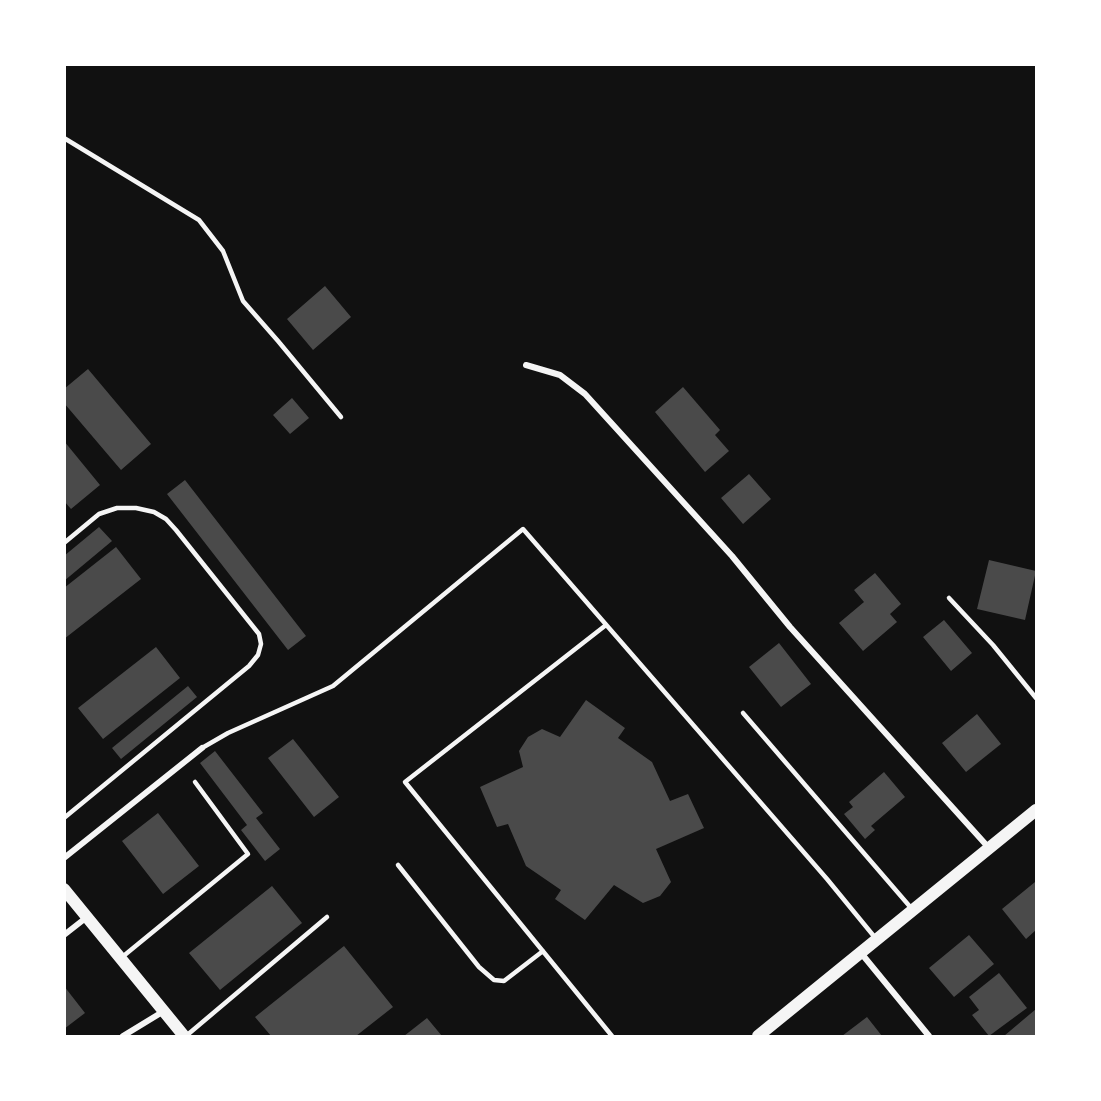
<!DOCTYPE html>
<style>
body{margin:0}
#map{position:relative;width:1101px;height:1101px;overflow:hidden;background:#111;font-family:"Source Sans 3",sans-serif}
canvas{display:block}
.frame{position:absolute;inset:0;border:66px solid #fff;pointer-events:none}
</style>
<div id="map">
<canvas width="1101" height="1101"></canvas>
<div class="frame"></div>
</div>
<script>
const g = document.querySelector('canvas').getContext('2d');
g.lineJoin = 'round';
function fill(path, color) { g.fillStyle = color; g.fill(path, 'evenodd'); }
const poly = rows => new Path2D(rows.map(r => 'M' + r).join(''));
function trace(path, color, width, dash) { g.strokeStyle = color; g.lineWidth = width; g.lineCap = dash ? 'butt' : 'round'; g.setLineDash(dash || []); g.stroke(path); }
const building = poly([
 [325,286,351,317,313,350,287,319],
 [88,369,151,444,121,470,64,403,64,389],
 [683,387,720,430,715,435,729,451,705,472,655,412],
 [292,398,309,418,290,434,273,415],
 [64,441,100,485,71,509,64,501],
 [749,474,771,499,743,524,721,498],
 [185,480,306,636,288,650,167,494],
 [99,527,112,541,64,581,64,556],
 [116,547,141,579,64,639,64,588],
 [989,560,1036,571,1025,620,977,609],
 [875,573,901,604,890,614,897,622,863,651,839,623,864,602,854,590],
 [944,620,972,653,951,671,923,637],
 [779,643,811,684,781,707,749,667],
 [156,647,180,678,103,739,78,708],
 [188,686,197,697,121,759,112,748],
 [586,700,625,728,618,738,652,762,670,801,688,794,704,828,656,849,671,882,660,896,643,903,614,885,585,920,555,899,561,890,526,866,508,824,497,827,480,787,523,767,519,751,528,737,542,729,560,737],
 [977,714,1001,744,966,772,942,743],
 [293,739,339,797,314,817,268,758],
 [215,751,263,813,256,818,280,849,265,861,241,830,247,825,200,763],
 [884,772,905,797,871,826,875,830,865,839,844,814,853,807,849,802],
 [158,813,199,866,163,894,122,841],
 [1035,882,1036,883,1036,930,1026,939,1002,909],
 [272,886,302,923,220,990,189,953],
 [969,935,994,964,954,997,929,968],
 [344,946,393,1007,356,1036,271,1036,255,1017],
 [999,973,1027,1008,989,1036,972,1015,979,1010,969,997],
 [64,986,85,1013,64,1029],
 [1036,1009,1036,1036,1004,1036],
 [867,1017,882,1036,842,1036],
 [427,1018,442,1036,404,1036]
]);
const service = poly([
 [64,138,199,220,223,251,243,301,278,341,341,417],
 [64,543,99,514,117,508,136,508,154,512,166,519,176,530,259,634,261,644,258,655,249,666,64,818],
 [949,598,993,645,1036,698],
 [606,625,405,782,612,1036],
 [743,713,912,909],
 [202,748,228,733,333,686,523,529,827,879,877,940],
 [398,865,479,967,494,980,504,981,543,951],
 [121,958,248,854,195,782],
 [186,1036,327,917]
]);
const minor = poly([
 [526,365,560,375,585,394,732,556,790,627,989,848],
 [64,858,202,748],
 [64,935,87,917],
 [861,953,929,1036],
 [123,1036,164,1011]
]);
const secondary = poly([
 [64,889,184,1036],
 [758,1036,1036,810]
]);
fill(building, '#4a4a4a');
trace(service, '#f5f5f5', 4.5);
trace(minor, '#f5f5f5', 6);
trace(secondary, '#f5f5f5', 12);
</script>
